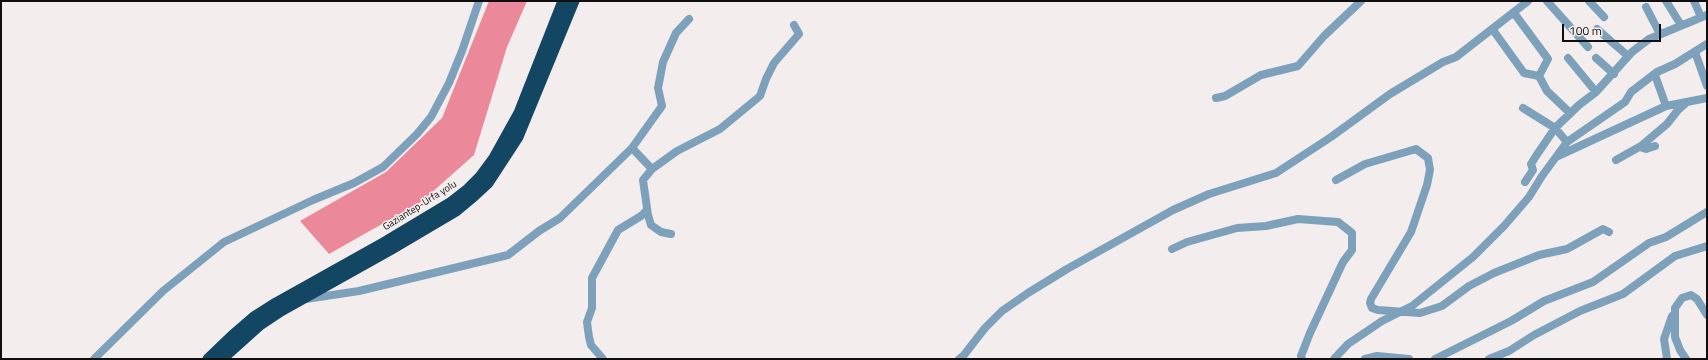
<!DOCTYPE html>
<style>
body{margin:0}
#map{position:relative;width:1708px;height:360px;overflow:hidden;background:#f3edee;font-family:"Titillium Web",sans-serif}
canvas{display:block}
.frame{position:absolute;inset:0;border:2px solid #100e0e;pointer-events:none}
.scale{position:absolute;left:1562px;top:24px;width:99px;height:18px;box-sizing:border-box;border:2px solid #100e0e;border-top:0;padding-left:5px;font-size:12px;line-height:14px;white-space:nowrap;color:#100e0e;-webkit-text-stroke:3px #f3edee;paint-order:stroke}
</style>
<div id="map">
<canvas width="1708" height="360"></canvas>
<div class="frame"></div>
<div class="scale">100 m</div>
</div>
<script>
const g = document.querySelector('canvas').getContext('2d');
g.lineJoin = 'round';
function fill(path, color) { g.fillStyle = color; g.fill(path, 'evenodd'); }
const poly = rows => new Path2D(rows.map(r => 'M' + r).join(''));
function trace(path, color, width, dash) { g.strokeStyle = color; g.lineWidth = width; g.lineCap = dash ? 'butt' : 'round'; g.setLineDash(dash || []); g.stroke(path); }
function label(font, color, halo, rows, align = 'center') {
  g.font = font + ' "Titillium Web",sans-serif'; g.lineWidth = 3; g.setLineDash([]); g.textBaseline = 'middle'; g.strokeStyle = halo; g.fillStyle = color; for (const [text, x, y, turn = 0] of rows) {
    g.save(); g.translate(x, y); g.rotate((+turn || 0) * Math.PI / 180); g.textAlign = isNaN(turn) ? turn : align; if (halo) g.strokeText(text, 0, 0); g.fillText(text, 0, 0); g.restore();
  }
}
const forest = poly([
 [489,1,527,1,507,47,474,155,421,202,329,254,300,221,386,172,442,118]
]);
const minor = poly([
 [1547,1,1588,47],
 [1589,1,1604,17],
 [1666,1,1681,25],
 [1694,1,1701,17],
 [1646,7,1660,34],
 [1514,13,1548,59,1539,76],
 [1597,29,1628,56],
 [1493,30,1524,73,1539,76,1547,91,1570,113],
 [1695,52,1707,86],
 [1568,58,1596,92],
 [1596,58,1614,74],
 [1655,75,1666,106],
 [1216,98,1225,96,1261,75,1298,66,1324,36,1361,1],
 [1523,108,1555,128,1567,142],
 [1640,147,1646,149,1655,146],
 [632,148,662,106,658,88,663,62,676,33,689,19],
 [1558,156,1666,106,1707,98],
 [1616,160,1641,146,1667,124,1678,110,1686,103],
 [1336,180,1365,164,1416,149,1428,158,1430,170,1427,185,1411,232,1371,299,1370,303,1372,308,1378,310,1420,313,1442,306,1469,286,1494,273,1539,255,1567,249,1603,229,1609,232],
 [1525,182,1533,170,1531,164,1536,156,1555,128,1579,105,1596,92,1632,52,1649,39,1707,15],
 [671,234,661,232,651,225,648,215,643,180,652,169,677,151,720,129,760,96,766,79,774,63,799,34,794,25],
 [1172,249,1187,242,1237,228,1266,226,1298,219,1338,222,1352,233,1352,250,1343,262,1310,333,1301,356,1302,359],
 [306,299,359,291,508,255,539,231,560,218,632,148,652,169],
 [94,359,163,291,224,242,313,200,354,183,383,167,417,134,431,117,449,83,462,51,479,1],
 [603,359,591,345,589,337,587,322,592,308,592,278,618,230,641,216,647,210],
 [959,359,964,355,985,328,1002,311,1028,293,1067,269,1173,210,1209,194,1276,173,1331,137,1390,94,1443,62,1456,57,1528,1],
 [1334,359,1348,344,1382,321,1412,306,1473,257,1504,226,1529,197,1542,176,1567,142,1625,102,1631,92,1657,72,1675,64,1707,44],
 [1365,359,1377,356,1409,359],
 [1435,359,1511,321,1544,301,1593,282,1649,243,1666,237,1707,212],
 [1489,359,1509,351,1534,335,1580,311,1623,294,1675,256,1707,246],
 [1667,359,1664,339,1672,316],
 [1686,359,1680,350,1675,337,1675,308,1682,298,1691,295,1697,299,1707,315]
]);
const highway = poly([
 [208,359,232,336,254,317,276,303,385,242,450,203,468,189,480,177,494,158,519,113,563,1],
 [222,359,260,325,281,311,390,250,456,211,474,196,488,183,518,137,574,1]
]);
const streetNames = [
 ["Gaziantep-Urfa yolu",420,206,-32]
];
fill(forest, '#eb899b');
trace(minor, '#7da1ba', 8);
trace(highway, '#134663', 11);
label('10px', '#100e0e', '#f3edee', streetNames);
</script>
